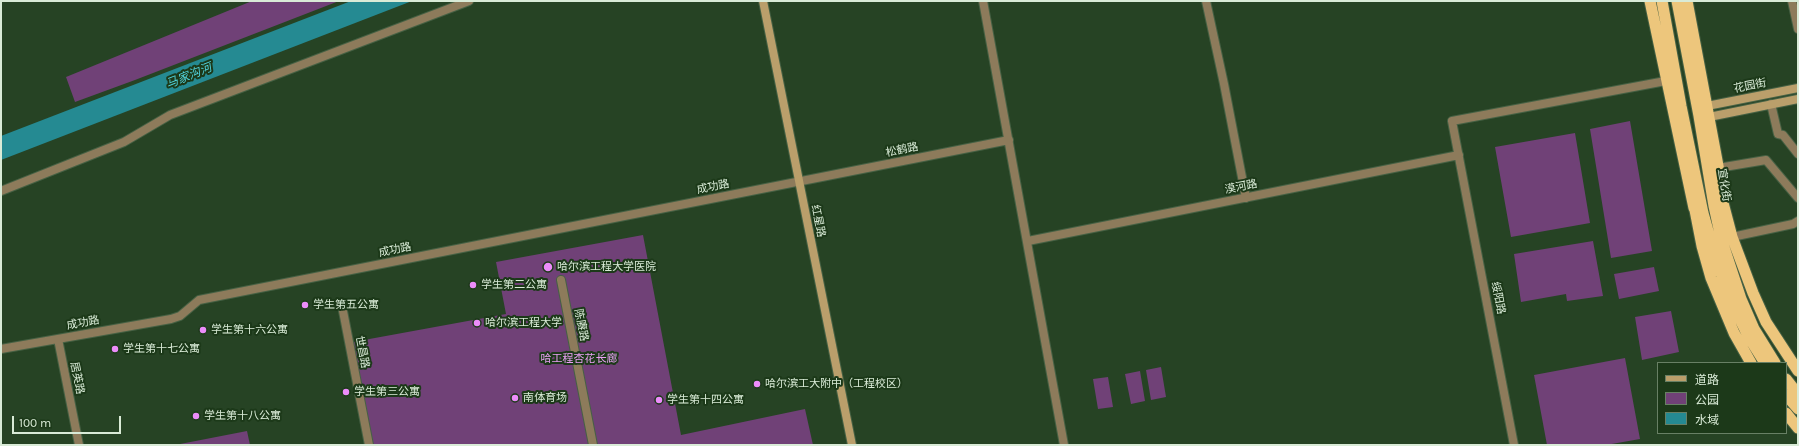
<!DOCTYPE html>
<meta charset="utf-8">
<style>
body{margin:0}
#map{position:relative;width:1799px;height:446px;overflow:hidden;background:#264324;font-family:Karla,"Noto Sans SC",sans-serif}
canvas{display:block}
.frame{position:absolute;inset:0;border:2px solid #d9ebd7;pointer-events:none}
.legend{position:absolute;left:1657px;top:362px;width:130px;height:72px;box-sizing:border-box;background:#1c3919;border:1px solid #688065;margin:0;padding:5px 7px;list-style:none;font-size:12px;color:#d9ebd7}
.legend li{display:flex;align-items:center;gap:8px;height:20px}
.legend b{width:20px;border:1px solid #688065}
.scale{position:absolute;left:12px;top:416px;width:109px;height:18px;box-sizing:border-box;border:2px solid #d9ebd7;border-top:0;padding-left:5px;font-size:12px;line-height:14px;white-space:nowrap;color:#d9ebd7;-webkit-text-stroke:3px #1c3919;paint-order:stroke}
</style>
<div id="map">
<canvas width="1799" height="446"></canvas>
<div class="frame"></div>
<ul class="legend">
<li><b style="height:5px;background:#ba9f6b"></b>道路</li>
<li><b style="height:11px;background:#704177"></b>公园</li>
<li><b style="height:11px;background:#258a92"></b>水域</li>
</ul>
<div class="scale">100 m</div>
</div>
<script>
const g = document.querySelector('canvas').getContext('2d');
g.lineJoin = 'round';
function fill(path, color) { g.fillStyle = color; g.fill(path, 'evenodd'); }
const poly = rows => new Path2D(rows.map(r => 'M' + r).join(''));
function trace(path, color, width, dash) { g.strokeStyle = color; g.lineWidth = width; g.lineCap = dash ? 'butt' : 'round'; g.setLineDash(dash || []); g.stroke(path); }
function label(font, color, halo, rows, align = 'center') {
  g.font = font + ' Karla,"Noto Sans SC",sans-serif'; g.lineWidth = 4; g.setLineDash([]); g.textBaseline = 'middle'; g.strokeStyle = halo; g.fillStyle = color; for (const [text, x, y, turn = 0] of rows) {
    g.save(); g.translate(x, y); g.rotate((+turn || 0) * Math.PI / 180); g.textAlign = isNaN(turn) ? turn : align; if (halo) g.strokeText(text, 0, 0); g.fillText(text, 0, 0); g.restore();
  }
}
const green = poly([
 [252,1,339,1,135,80,75,102,66,77],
 [1630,121,1652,251,1611,258,1590,129],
 [1575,133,1590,223,1511,237,1495,147],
 [643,235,681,435,805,409,813,445,372,445,353,342,506,314,496,262],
 [1593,241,1603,296,1567,301,1566,294,1521,302,1514,254],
 [1654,267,1659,291,1619,299,1614,274],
 [1671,311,1679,352,1642,360,1635,317],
 [1625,358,1640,439,1606,445,1547,445,1534,375],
 [1161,367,1166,397,1151,400,1146,370],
 [1140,371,1145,401,1131,404,1125,374],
 [1108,377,1113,407,1098,409,1093,379],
 [247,431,250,445,175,445]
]);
const water = poly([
 [351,1,412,1,1,160,1,136]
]);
const minor = poly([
 [983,1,1064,445],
 [1206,1,1224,84,1246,198],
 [1792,1,1798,29],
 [1771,104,1778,134,1783,135,1798,154],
 [1718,168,1766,160,1798,198],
 [1,191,124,142,170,115,469,1],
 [1732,237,1793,224,1798,221],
 [1028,241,1459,155],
 [561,280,593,445],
 [343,311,369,445],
 [58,339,79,445],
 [1,349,171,319,180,316,199,300,1009,140],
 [1514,445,1452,121,1671,80]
]);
const secondary = poly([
 [763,1,852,445],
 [1707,106,1798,88],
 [1709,117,1798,99]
]);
const trunk = poly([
 [1650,1,1694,208],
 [1662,1,1681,106,1703,213,1714,252,1726,288,1737,313,1748,336,1765,363],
 [1677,1,1699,116,1714,206,1721,238,1741,299,1754,329,1775,363],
 [1687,1,1719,171],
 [1713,165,1732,237,1753,293,1766,322,1798,371],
 [1693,200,1702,246,1711,278,1734,333,1751,363],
 [1786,379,1798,394],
 [1786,395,1798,409],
 [1786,413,1798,428]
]);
const markers = [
 [548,267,5,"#ec8cfa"],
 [473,285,4,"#ec8cfa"],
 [305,305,4,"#ec8cfa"],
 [477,323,4,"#ec8cfa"],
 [203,330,4,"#ec8cfa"],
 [115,349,4,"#ec8cfa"],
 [757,384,4,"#ec8cfa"],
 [346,392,4,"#ec8cfa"],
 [515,398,4,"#ec8cfa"],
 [659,400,4,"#ec8cfa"],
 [196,416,4,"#ec8cfa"]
];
const streetNames = [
 ["花园街",1750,86,-11],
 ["松鹤路",902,150,-11],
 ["宣化街",1724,185,81],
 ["成功路",713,187,-11],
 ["漠河路",1241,187,-11],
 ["红星路",818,221,79],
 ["成功路",395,250,-11],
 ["绥阳路",1498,298,79],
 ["成功路",83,323,-10],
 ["陈赓路",581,325,79],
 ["世昌路",362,352,79],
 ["居英路",77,378,79]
];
const poiNames = [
 ["哈尔滨工程大学医院",557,267],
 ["学生第二公寓",481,285],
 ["学生第五公寓",313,305],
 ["哈尔滨工程大学",485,323],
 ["学生第十六公寓",211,330],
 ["学生第十七公寓",123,349],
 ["哈尔滨工大附中（工程校区）",765,384],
 ["学生第三公寓",354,392],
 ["南体育场",523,398],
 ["学生第十四公寓",667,400],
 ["学生第十八公寓",204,416]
];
const parkNames = [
 ["哈工程杏花长廊",579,359]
];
const waterNames = [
 ["马家沟河",189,76,-22]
];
fill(green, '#704177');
fill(water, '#258a92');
trace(minor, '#466144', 10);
trace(secondary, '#466144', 10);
trace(trunk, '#466144', 13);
trace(minor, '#8d7b5b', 8);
trace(secondary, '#ba9f6b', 8);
trace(trunk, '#edc67c', 11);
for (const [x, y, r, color] of markers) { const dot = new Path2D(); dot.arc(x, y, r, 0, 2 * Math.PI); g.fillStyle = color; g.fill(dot); trace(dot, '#1c3919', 1.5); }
label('11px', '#d9ebd7', '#1c3919', streetNames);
label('11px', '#d9ebd7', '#1c3919', poiNames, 'left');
label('11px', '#eaa0f5', '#1c3919', parkNames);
label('italic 12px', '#52d4de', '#1c3919', waterNames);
</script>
